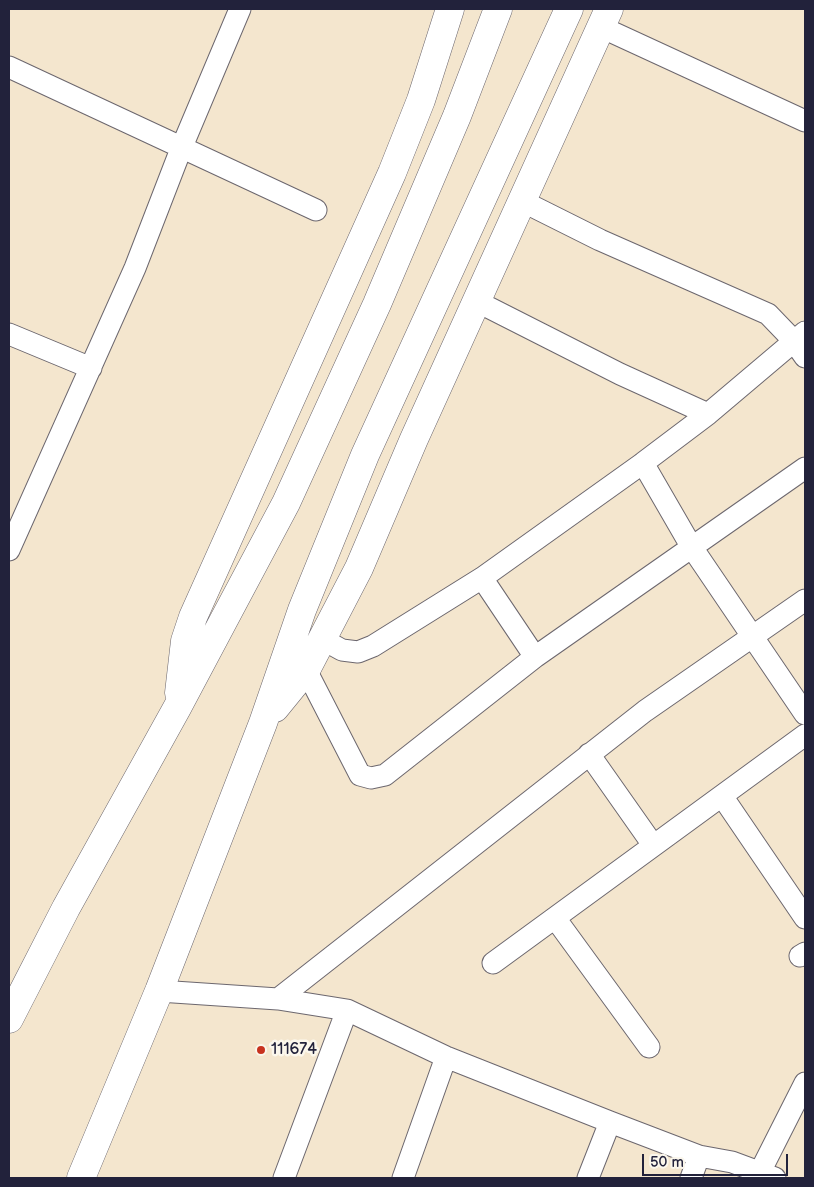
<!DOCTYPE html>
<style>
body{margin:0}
#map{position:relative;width:814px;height:1187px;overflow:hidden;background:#f4e6ce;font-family:"Balsamiq Sans",sans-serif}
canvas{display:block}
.frame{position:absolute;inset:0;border:10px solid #22223b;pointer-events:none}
.scale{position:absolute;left:642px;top:1154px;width:146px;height:22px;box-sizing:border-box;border:2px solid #22223b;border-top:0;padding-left:6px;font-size:15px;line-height:18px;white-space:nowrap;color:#22223b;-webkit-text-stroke:4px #fbf7ec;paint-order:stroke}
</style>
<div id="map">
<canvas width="814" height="1187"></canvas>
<div class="frame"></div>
<div class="scale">50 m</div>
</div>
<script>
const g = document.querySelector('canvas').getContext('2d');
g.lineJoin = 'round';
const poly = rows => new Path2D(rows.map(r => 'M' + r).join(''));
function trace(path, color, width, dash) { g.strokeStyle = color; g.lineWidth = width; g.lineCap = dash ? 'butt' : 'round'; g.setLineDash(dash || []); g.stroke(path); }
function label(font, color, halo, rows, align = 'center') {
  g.font = font + ' "Balsamiq Sans",sans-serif'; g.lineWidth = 5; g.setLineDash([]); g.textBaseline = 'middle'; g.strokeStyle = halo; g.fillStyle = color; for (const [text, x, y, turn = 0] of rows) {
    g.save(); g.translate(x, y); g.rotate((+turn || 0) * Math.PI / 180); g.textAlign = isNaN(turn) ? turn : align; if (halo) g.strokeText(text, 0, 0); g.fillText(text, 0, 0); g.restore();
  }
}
const minor = poly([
 [601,27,805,121],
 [9,67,316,210],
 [522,201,600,240,768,314,793,340,805,357],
 [476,301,620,374,708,414],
 [9,334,91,368],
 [643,463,691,546,805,714],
 [9,550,135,268,181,149,240,9],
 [482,578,535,657],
 [322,639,342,650,358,652,373,646,482,578,643,463,708,414,805,332],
 [306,670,360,775,371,778,385,775,535,657,805,468],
 [589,754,653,845],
 [722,796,805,918],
 [555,918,649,1047],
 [800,956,805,953],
 [493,963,805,735],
 [159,991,278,999,347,1010,446,1057,610,1122,699,1156,732,1162,775,1178],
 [278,999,645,711,805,600],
 [760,1172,805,1083],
 [284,1178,347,1010],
 [403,1178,446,1057],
 [588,1178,610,1122],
 [691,1178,699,1156]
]);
const highway = poly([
 [179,693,185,641,193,617,392,173,421,100,450,9],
 [275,708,306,670,359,568,414,439,609,9],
 [9,1019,66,908,177,708,286,503,377,304,457,116,498,9],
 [81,1178,159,991,263,723,302,610,365,455,569,9]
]);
const markers = [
 [261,1050,5,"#c8321e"]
];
const poiNames = [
 ["111674",271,1050]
];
trace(minor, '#6c676e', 23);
trace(highway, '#6c676e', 29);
trace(minor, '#fff', 21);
trace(highway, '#fff', 28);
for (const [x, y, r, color] of markers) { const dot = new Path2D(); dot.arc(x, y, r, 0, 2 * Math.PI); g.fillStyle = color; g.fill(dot); trace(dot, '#fbf7ec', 2); }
label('16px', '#22223b', '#fbf7ec', poiNames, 'left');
</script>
